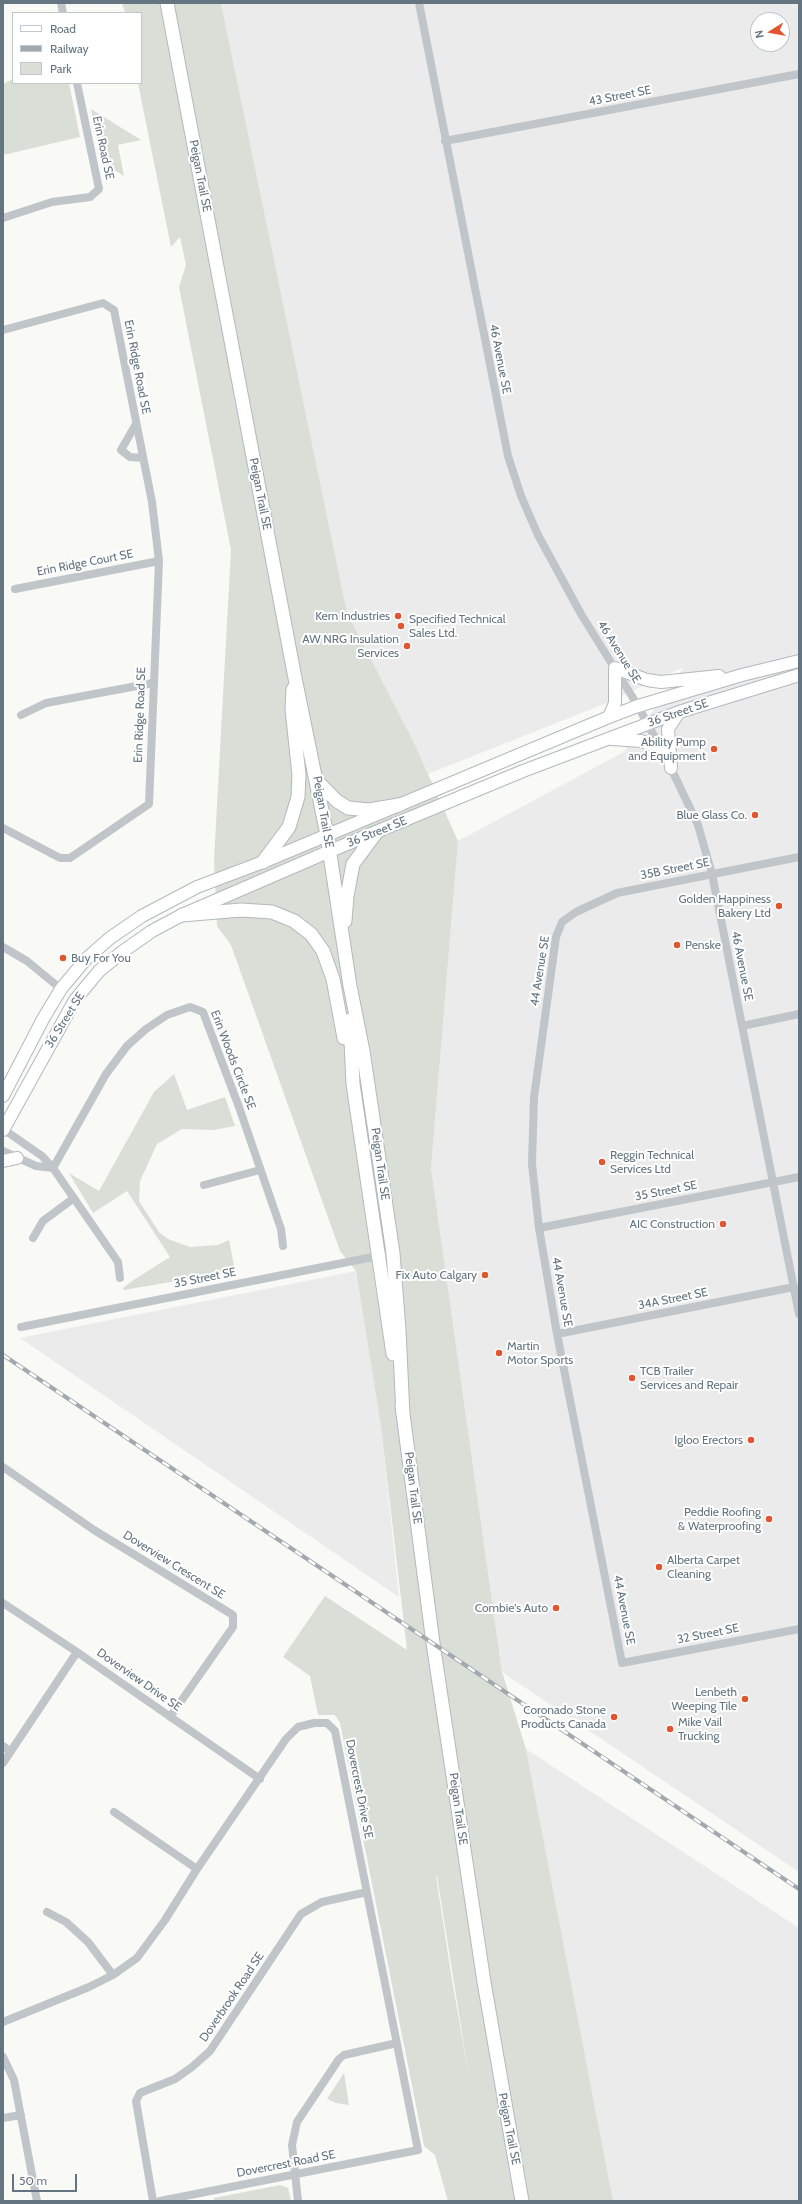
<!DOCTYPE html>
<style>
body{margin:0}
#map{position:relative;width:802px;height:2204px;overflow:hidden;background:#f9f9f6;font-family:Cabin,sans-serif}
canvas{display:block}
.frame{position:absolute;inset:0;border:4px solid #647581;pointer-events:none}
.legend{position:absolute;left:12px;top:12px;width:130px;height:72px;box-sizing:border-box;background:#fff;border:1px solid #c1c8cd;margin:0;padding:5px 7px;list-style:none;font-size:12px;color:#647581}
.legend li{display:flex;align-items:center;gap:8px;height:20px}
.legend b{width:20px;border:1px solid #c1c8cd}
.north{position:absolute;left:750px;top:12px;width:40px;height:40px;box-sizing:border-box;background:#fff;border:1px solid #c1c8cd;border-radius:50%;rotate:259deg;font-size:11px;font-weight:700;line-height:16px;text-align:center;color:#647581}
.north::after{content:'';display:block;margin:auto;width:14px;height:18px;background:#e1562e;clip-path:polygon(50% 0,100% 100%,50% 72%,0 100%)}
.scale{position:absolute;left:12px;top:2174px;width:65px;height:18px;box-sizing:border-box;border:2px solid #647581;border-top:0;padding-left:5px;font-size:12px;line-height:14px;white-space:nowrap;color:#647581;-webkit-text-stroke:3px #fff;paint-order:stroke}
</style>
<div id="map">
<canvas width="802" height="2204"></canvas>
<div class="frame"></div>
<ul class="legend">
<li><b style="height:5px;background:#fff"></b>Road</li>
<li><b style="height:5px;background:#a1a9ae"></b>Railway</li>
<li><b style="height:11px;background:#d9ded6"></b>Park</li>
</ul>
<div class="north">N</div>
<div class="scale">50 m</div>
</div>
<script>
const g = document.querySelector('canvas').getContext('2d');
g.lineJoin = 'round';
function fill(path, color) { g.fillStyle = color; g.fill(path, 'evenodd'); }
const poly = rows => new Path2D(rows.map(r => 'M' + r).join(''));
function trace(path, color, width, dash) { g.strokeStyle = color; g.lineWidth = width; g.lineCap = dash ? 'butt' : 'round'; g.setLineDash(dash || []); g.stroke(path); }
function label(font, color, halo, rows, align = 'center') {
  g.font = font + ' Cabin,sans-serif'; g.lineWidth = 4; g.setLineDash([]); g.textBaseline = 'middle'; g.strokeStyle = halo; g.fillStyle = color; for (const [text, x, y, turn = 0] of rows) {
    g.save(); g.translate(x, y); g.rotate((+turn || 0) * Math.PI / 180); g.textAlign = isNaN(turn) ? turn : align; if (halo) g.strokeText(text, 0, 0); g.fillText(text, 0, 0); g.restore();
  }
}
const built = poly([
 [221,3,799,3,799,1872,502,1672,431,1168,458,841,624,752,684,667,604,704,428,774,347,613],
 [758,20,782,20,782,44,758,44],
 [356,1271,381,1426,399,1597,20,1338],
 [526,1749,799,1928,799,2201,613,2201]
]);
const green = poly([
 [122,3,221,3,347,613,413,741,458,841,431,1168,502,1672,526,1749,613,2201,448,2201,435,2155,424,2146,340,1723,335,1715,318,1715,310,1676,283,1657,325,1596,407,1650,381,1426,356,1271,340,1251,231,945,217,926,214,860,231,550,179,287,186,265,180,237,171,247,138,83,141,83,141,13,125,13],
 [436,1876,437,1876,469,2077,452,1980],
 [13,79,13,83,69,83,80,137,3,155,3,84],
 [91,109,141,140,118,145,124,176,101,162],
 [174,1074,187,1110,225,1097,235,1126,213,1130,182,1129,157,1144,140,1181,139,1201,159,1232,168,1239,190,1247,218,1245,229,1240,235,1271,124,1290,123,1288,132,1281,170,1257,127,1191,93,1213,69,1173,99,1191,154,1092],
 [344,2073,349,2105,336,2103,327,2099],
 [280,2185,288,2188,291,2201,214,2201,214,2198]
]);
const street = poly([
 [61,3,63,13],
 [419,3,508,456,521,496,538,535,581,614,638,706,661,749],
 [445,141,799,74],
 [3,218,52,202,90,197,99,189,77,83],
 [3,330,103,303,114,310,152,502,159,561,149,804,70,858,60,858,3,828],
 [136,424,121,450,130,457,143,458],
 [15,589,159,561],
 [21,715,46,703,153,683],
 [669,764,698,825,712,874,799,1314],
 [799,857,617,893,576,912,562,922,556,937,534,1097,532,1164,539,1228,557,1334,622,1663,799,1629],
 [3,947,27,961,61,989],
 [742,1026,799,1014],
 [3,1129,42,1156,53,1168,118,1262,120,1278],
 [3,1151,36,1166,53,1168],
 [53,1168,106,1074,127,1046,146,1029,167,1015,190,1007,203,1012,239,1107,281,1229,283,1246],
 [204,1185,260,1170],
 [539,1228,799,1177],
 [33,1238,43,1221,74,1198],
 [21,1327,393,1253],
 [557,1334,794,1287],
 [3,1467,94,1530,233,1615,233,1627,170,1717],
 [3,1603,77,1652,260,1779],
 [3,1746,10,1751],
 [3,1763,77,1652],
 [114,1812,197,1869],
 [47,1912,66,1922,88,1942,113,1975],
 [3,2022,89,1987,113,1975,137,1958,165,1920,197,1869,286,1739,298,1727,314,1723,327,1723,335,1731,418,2150,160,2201],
 [3,2057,14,2080,37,2201],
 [3,2118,21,2115],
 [153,2201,136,2101,140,2093,175,2079,192,2067,210,2051,301,1914,322,1902,367,1892],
 [298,2201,292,2145,297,2122,339,2059,344,2055,397,2043]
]);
const secondary = poly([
 [609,717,615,703,615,668,647,680,661,682,719,676],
 [612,739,641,741,661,748],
 [671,768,668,729,679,712],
 [3,1096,43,1019,61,989,86,959,110,938,142,916,197,887,263,862,609,717,638,706,742,675,799,661],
 [3,1130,75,1000,99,971,122,952,152,931,182,915,330,851,523,771,679,712,799,675],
 [3,1161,17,1158]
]);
const primary = poly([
 [167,3,294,673,327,835,350,986,363,1051,393,1253,399,1330,403,1415],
 [318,782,337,801,348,808,369,810,399,805],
 [263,862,289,827,298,797,299,775,292,709,293,689],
 [182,915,241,910,272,912,294,921,311,934,323,951,333,979,344,1038],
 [345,921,347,896,353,864,376,833],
 [350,1020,353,1084,393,1354],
 [402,1406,433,1643,484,1982,522,2201]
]);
const rail = poly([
 [3,1355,799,1889]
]);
const markers = [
 [398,616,4,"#e1562e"],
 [401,626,4,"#e1562e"],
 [407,646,4,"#e1562e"],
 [714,749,4,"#e1562e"],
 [755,815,4,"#e1562e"],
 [779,906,4,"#e1562e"],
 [677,945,4,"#e1562e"],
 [63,958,4,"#e1562e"],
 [602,1162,4,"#e1562e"],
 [723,1224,4,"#e1562e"],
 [485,1275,4,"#e1562e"],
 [499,1353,4,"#e1562e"],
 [632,1378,4,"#e1562e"],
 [751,1440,4,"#e1562e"],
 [769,1519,4,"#e1562e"],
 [659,1567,4,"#e1562e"],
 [556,1608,4,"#e1562e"],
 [745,1699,4,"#e1562e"],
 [614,1717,4,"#e1562e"],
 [670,1729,4,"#e1562e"]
];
const streetNames = [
 ["43 Street SE",620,96,-11],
 ["Erin Road SE",103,148,78],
 ["Peigan Trail SE",200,176,79],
 ["46 Avenue SE",500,359,79],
 ["Erin Ridge Road SE",137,367,79],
 ["Peigan Trail SE",260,494,79],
 ["Erin Ridge Court SE",85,563,-11],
 ["46 Avenue SE",619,652,58],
 ["36 Street SE",678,713,-19],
 ["Erin Ridge Road SE",140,715,-88],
 ["Peigan Trail SE",323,812,80],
 ["36 Street SE",377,832,-22],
 ["35B Street SE",675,869,-11],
 ["46 Avenue SE",742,966,79],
 ["44 Avenue SE",540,971,-81],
 ["36 Street SE",65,1020,-58],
 ["Erin Woods Circle SE",233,1060,69],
 ["Peigan Trail SE",380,1164,82],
 ["35 Street SE",666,1191,-11],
 ["35 Street SE",205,1278,-11],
 ["44 Avenue SE",562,1292,80],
 ["34A Street SE",673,1299,-11],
 ["Peigan Trail SE",413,1488,83],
 ["Doverview Crescent SE",174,1565,32],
 ["44 Avenue SE",624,1610,79],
 ["32 Street SE",708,1634,-11],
 ["Doverview Drive SE",139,1680,35],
 ["Dovercrest Drive SE",359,1789,79],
 ["Peigan Trail SE",458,1809,82],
 ["Doverbrook Road SE",232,1997,-56],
 ["Peigan Trail SE",509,2129,79],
 ["Dovercrest Road SE",286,2164,-11]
];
const poiNames = [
 ["Kern Industries",390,616],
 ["Specified Technical",409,619,"left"],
 ["Sales Ltd.",409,633,"left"],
 ["AW NRG Insulation",399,639],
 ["Services",399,653],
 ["Ability Pump",706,742],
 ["and Equipment",706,756],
 ["Blue Glass Co.",747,815],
 ["Golden Happiness",771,899],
 ["Bakery Ltd",771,913],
 ["Penske",685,945,"left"],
 ["Buy For You",71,958,"left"],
 ["Reggin Technical",610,1155,"left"],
 ["Services Ltd",610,1169,"left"],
 ["AIC Construction",715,1224],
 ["Fix Auto Calgary",477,1275],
 ["Martin",507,1346,"left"],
 ["Motor Sports",507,1360,"left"],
 ["TCB Trailer",640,1371,"left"],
 ["Services and Repair",640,1385,"left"],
 ["Igloo Erectors",743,1440],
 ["Peddie Roofing",761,1512],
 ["& Waterproofing",761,1526],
 ["Alberta Carpet",667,1560,"left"],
 ["Cleaning",667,1574,"left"],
 ["Combie's Auto",548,1608],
 ["Lenbeth",737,1692],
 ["Weeping Tile",737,1706],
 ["Coronado Stone",606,1710],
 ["Products Canada",606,1724],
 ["Mike Vail",678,1722,"left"],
 ["Trucking",678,1736,"left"]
];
fill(built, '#eaebea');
fill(green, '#d9ded6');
trace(secondary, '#b2b9bd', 14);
trace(primary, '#b4b9bd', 15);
trace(street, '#c0c5c9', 8);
trace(secondary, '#fff', 12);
trace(primary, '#fff', 13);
trace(rail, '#a1a9ae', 4);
trace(rail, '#fff', 2.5, [8]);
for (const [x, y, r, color] of markers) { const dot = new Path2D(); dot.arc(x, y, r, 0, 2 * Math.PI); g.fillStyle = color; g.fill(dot); trace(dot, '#fff', 1.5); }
label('12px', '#647581', '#fff', streetNames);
label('12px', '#647581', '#fff', poiNames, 'right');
</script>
